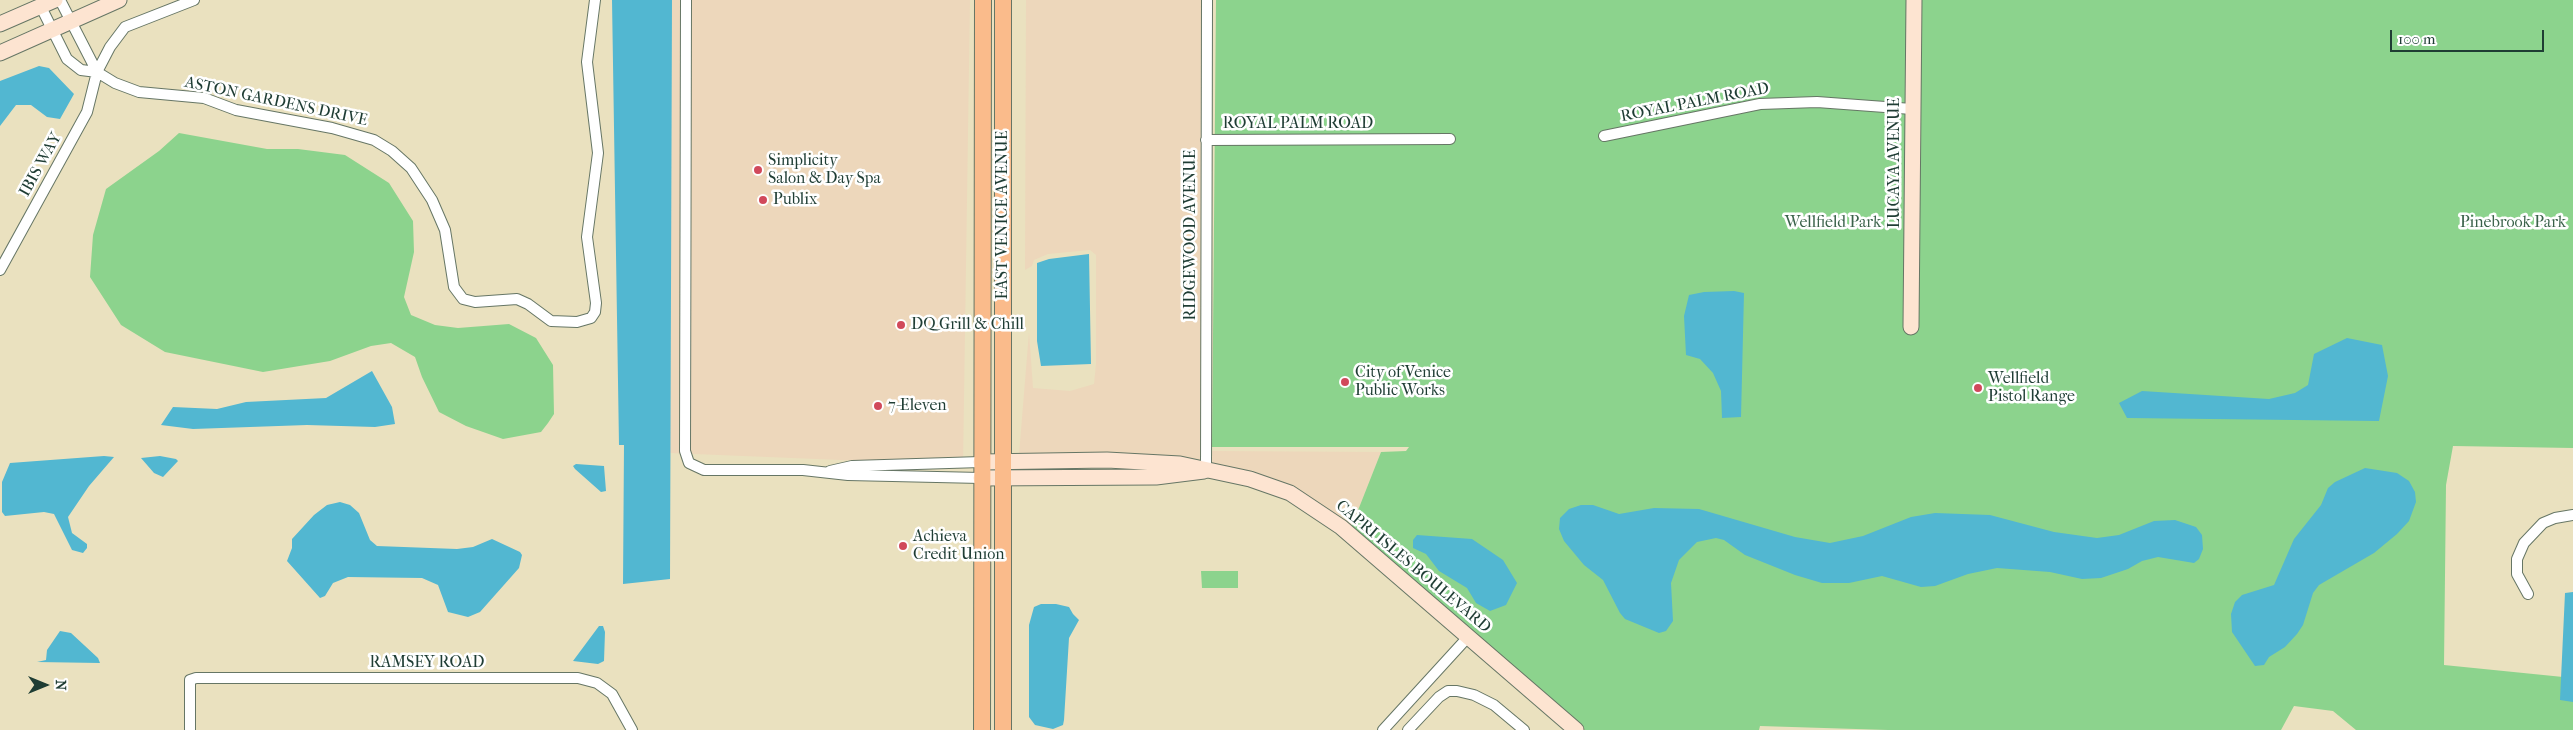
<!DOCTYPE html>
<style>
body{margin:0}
#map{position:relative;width:2573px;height:730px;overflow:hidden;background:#eae1bf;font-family:"IM FELL French Canon",serif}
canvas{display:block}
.north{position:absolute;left:20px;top:660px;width:50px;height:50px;-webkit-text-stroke:4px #fff;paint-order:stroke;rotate:90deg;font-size:14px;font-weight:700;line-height:20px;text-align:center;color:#1f3d34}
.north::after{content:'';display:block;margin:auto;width:18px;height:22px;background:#1f3d34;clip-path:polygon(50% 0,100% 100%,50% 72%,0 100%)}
.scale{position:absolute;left:2390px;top:30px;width:154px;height:22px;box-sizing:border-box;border:2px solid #1f3d34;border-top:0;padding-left:6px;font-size:15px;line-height:18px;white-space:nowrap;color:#1f3d34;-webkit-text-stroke:4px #fff;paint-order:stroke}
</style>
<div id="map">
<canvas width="2573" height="730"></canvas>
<div class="north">N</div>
<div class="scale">100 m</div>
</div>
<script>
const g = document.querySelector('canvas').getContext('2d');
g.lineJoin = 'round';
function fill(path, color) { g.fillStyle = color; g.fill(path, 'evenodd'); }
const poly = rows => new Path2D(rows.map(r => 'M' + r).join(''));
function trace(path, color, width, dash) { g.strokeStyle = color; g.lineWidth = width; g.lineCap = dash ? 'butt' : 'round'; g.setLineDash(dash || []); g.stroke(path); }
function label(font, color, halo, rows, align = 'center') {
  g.font = font + ' "IM FELL French Canon",serif'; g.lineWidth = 5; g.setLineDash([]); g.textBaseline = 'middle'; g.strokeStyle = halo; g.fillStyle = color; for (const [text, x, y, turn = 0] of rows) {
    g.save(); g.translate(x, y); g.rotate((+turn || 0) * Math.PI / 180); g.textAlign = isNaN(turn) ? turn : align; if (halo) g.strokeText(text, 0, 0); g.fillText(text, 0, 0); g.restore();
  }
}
const built = poly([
 [672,0,970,0,963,465,670,453],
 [1026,0,1207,0,1209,451,1381,452,1351,528,1278,482,1019,455,1029,332,1033,388,1070,391,1094,384,1096,364,1096,255,1090,250,1048,254,1034,260,1032,266,1025,270]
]);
const green = poly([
 [1216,0,2573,0,2573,448,2453,446,2446,485,2444,665,2573,678,2573,730,2356,730,2333,711,2294,706,2281,730,1888,730,1760,726,1759,730,1585,730,1351,528,1381,452,1406,451,1409,447,1212,447],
 [179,133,267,149,298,149,345,155,389,183,413,221,414,252,404,297,411,315,435,325,458,328,509,324,536,338,553,365,554,414,548,423,541,432,503,439,466,426,439,412,422,377,415,357,391,343,371,346,330,361,263,372,165,352,121,325,90,277,93,235,106,189,159,151],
 [1201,571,1238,571,1238,588,1202,588]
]);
const water = poly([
 [612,0,672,0,670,579,623,584,624,445,619,445],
 [39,66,49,68,74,94,60,119,47,117,31,105,16,105,0,126,0,81],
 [1089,254,1091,364,1041,366,1037,341,1037,263,1049,259],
 [1734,291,1744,293,1741,417,1722,418,1721,391,1713,373,1700,359,1686,355,1684,316,1689,295,1704,292],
 [2347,338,2382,345,2388,376,2379,421,2127,418,2119,403,2142,391,2269,399,2295,393,2308,385,2314,354],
 [372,371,392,407,395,424,375,427,307,425,193,429,161,425,173,407,217,409,246,402,326,398],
 [104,456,114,457,89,486,68,517,72,533,87,544,87,548,83,553,72,550,54,514,44,512,5,516,2,512,2,482,10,463],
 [160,456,176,459,178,461,163,477,154,473,141,458],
 [576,464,604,466,606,491,601,492,575,469,573,466],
 [2365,468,2397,473,2409,481,2415,492,2416,502,2409,521,2397,534,2374,553,2319,585,2313,593,2303,625,2297,634,2285,647,2269,657,2264,665,2255,666,2232,632,2231,614,2235,602,2242,595,2274,585,2294,539,2321,505,2328,488,2335,482],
 [340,502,350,505,359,513,370,540,377,546,457,549,473,547,492,539,520,552,522,555,519,568,480,612,468,617,448,612,438,585,422,578,348,577,333,583,325,596,320,598,287,561,292,548,292,539,314,515,327,505],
 [1581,505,1593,505,1619,514,1654,508,1699,509,1795,537,1830,543,1863,536,1911,517,1935,513,1990,515,2054,532,2097,538,2119,535,2154,521,2175,520,2196,527,2202,535,2203,549,2199,559,2194,563,2158,557,2142,561,2128,569,2101,578,2082,579,2050,572,1997,568,1968,574,1935,586,1921,587,1882,576,1849,583,1822,583,1795,575,1745,555,1724,540,1716,538,1697,542,1679,560,1671,583,1673,621,1666,631,1659,633,1625,619,1620,613,1603,580,1584,565,1564,541,1559,529,1560,518,1569,509],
 [1417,535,1472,539,1503,560,1517,583,1506,605,1490,611,1476,603,1467,588,1439,571,1426,554,1413,548,1413,540],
 [2573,592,2573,702,2560,700,2565,593],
 [1041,604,1056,604,1069,607,1073,614,1079,620,1069,638,1064,720,1063,725,1053,729,1035,725,1029,717,1029,625,1034,607],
 [599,626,603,626,605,632,604,661,598,664,573,661],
 [60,631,71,633,98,658,100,663,37,662,46,660,47,650]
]);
const street = poly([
 [60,0,97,72],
 [194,0,125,27,110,47,97,72,115,83,139,92,204,98,236,110,332,128,374,140,392,151,411,168,432,200,445,230,454,287,463,299,475,302,517,299,528,304,551,321,577,322,591,318,595,312,596,303,587,237,598,153,587,62,595,0],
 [686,0,685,451,689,463,704,470,803,470,848,475,981,478],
 [41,7,67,59,81,70,97,72],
 [1604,136,1760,104,1817,102,1912,109],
 [1206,140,1450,139],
 [0,270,87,112,97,72],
 [830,471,852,466,981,462],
 [1206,471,1207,0],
 [2528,594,2517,574,2517,559,2524,543,2543,523,2555,518,2573,515],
 [190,730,190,680,196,678,578,678,597,683,612,694,632,730],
 [1383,730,1468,637],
 [1408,730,1439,697,1448,691,1457,691,1474,695,1494,705,1524,730]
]);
const secondary = poly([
 [0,24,55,0],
 [0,53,119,0],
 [1911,327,1914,0],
 [981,462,1107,460,1180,464,1250,479,1290,493,1341,527,1576,730],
 [981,478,1156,477,1204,471]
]);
const primary = poly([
 [982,730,983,0],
 [1003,730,1003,0]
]);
const markers = [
 [758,170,5,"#d1495b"],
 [763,200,5,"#d1495b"],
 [901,325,5,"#d1495b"],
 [1345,382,5,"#d1495b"],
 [1978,388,5,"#d1495b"],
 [878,406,5,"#d1495b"],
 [903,546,5,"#d1495b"]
];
const streetNames = [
 ["ASTON GARDENS DRIVE",276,102,12],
 ["ROYAL PALM ROAD",1695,103,-11],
 ["ROYAL PALM ROAD",1298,124],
 ["LUCAYA AVENUE",1895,163,-90],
 ["IBIS WAY",41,165,-61],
 ["EAST VENICE AVENUE",1003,215,-90],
 ["RIDGEWOOD AVENUE",1191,235,-90],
 ["CAPRI ISLES BOULEVARD",1413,567,40],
 ["RAMSEY ROAD",427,663]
];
const poiNames = [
 ["Simplicity",768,161],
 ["Salon & Day Spa",768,179],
 ["Publix",773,200],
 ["DQ Grill & Chill",911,325],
 ["City of Venice",1355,373],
 ["Public Works",1355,391],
 ["Wellfield",1988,379],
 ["Pistol Range",1988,397],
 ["7-Eleven",888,406],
 ["Achieva",913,537],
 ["Credit Union",913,555]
];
const parkNames = [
 ["Wellfield Park",1833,223],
 ["Pinebrook Park",2513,223]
];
fill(built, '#edd7bb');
fill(green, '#8cd38d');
fill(water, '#52b7d1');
trace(street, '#667665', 12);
trace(secondary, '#667665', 17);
trace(primary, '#667665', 18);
trace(street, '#fff', 10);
trace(secondary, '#fde4d1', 15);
trace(primary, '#fabb8b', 16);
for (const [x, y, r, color] of markers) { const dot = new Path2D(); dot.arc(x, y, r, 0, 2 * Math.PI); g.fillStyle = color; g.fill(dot); trace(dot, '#fff', 2); }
label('16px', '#1f3d34', '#fff', streetNames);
label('16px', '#1f3d34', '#fff', poiNames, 'left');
label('16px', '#3a624a', '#fff', parkNames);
</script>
